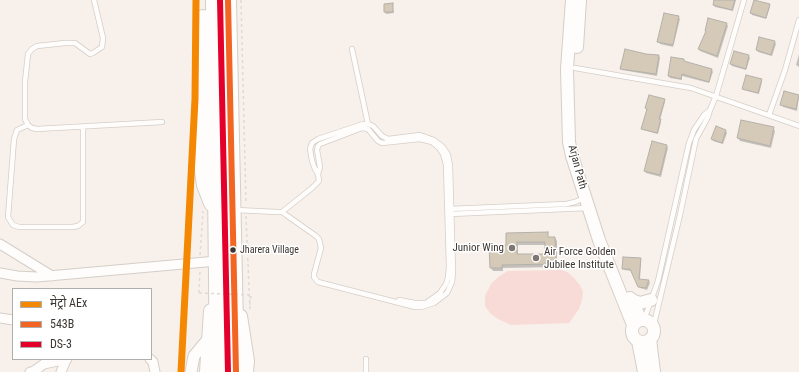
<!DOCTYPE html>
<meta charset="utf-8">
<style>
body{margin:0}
#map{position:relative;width:799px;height:372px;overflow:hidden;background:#f8f1eb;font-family:"Roboto Condensed","Noto Sans Devanagari",sans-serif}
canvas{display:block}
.legend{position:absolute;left:12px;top:288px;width:140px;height:72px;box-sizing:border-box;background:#fff;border:1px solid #b1afac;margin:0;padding:5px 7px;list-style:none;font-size:12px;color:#3c3630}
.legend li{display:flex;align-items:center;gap:8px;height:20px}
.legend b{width:20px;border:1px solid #b1afac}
</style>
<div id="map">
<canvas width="799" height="372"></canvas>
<ul class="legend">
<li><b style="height:5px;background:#f58802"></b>मेट्रो AEx</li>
<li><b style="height:5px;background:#f26522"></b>543B</li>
<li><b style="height:5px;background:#e4002b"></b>DS-3</li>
</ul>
</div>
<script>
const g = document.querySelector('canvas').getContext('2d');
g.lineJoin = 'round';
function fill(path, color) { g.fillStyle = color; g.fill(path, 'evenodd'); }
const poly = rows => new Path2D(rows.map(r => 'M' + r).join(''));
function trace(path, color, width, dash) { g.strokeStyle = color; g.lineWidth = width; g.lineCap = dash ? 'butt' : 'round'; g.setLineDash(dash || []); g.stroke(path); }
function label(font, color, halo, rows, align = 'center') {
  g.font = font + ' "Roboto Condensed",sans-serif'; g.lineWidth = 3; g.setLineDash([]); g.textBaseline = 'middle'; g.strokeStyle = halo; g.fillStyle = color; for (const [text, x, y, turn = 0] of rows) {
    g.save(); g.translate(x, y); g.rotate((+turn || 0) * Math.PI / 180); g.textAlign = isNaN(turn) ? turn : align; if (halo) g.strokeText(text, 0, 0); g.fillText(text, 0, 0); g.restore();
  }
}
const green = poly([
 [561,270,567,272,574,278,580,285,583,292,582,300,579,309,569,323,511,325,498,319,490,313,485,306,485,296,491,284,498,277,508,271]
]);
const shadow = poly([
 [715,0,736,0,733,11,715,7,714,5],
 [754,1,769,5,770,7,766,19,752,15,751,13],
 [392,4,394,13,386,14,385,12],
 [678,17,680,19,673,47,660,44,659,42],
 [709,19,727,24,728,26,718,58,700,51,699,49,706,32],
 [760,38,775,42,776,44,772,56,758,52,757,50],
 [799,54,799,67,796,65],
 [645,55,659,56,660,58,657,76,622,70,621,68],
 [749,56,750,58,746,70,732,66,731,64],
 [672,58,684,60,685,62,712,70,713,72,709,83,682,76,682,80,670,78,669,76],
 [761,80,762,82,759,94,744,90,743,89],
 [785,92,799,96,797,111,783,107,782,105],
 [664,100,665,102,660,120,661,122,658,134,644,130,642,129,647,111,646,108],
 [773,128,775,131,771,148,740,141,738,138],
 [726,131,727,133,723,144,713,141,712,139],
 [667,146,668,148,661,177,646,173,645,171],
 [507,234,547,234,549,238,555,238,557,241,557,267,503,268,503,271,493,271,491,268,507,246],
 [518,245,546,245,546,255,518,255],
 [640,259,641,261,640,280,649,281,650,283,647,290,640,288,632,271,624,270,623,268]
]);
const building = poly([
 [714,0,735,0,732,10,713,5,714,0],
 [754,0,770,4,766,18,750,13,754,0],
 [393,3,393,12,384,12,384,4,393,3],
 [664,13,679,16,673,45,657,42,664,13],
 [708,18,727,23,717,56,698,49,706,31,705,31,708,18],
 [759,37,775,41,771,55,756,50,759,37],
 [625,49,646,54,659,55,656,74,620,69,625,49],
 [734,51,749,55,746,69,730,64,734,51],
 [671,57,684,59,684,61,712,69,709,82,682,74,681,79,668,76,671,57],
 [746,75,762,79,758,93,742,89,746,75],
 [784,91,799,95,796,109,780,105,784,91],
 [649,95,665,99,659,119,661,119,657,133,641,129,647,109,645,108,649,95],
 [741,120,774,127,770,146,737,138,741,120],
 [716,126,726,130,722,143,711,139,716,126],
 [652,141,667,145,660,175,644,171,652,141],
 [548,232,548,237,555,237,556,264,502,265,502,268,490,268,489,245,506,245,506,233,548,232],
 [517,242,545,242,545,254,517,254,517,242],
 [623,257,641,258,639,279,649,280,646,288,638,287,630,269,622,269,623,257]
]);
const path = poly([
 [241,0,246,204],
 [246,216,250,312],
 [200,255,203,211],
 [199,293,200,271],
 [250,305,251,295]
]);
const service = poly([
 [94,0,103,38,102,47,93,53,90,54,75,43,65,43,37,46,32,49,28,54,25,82,25,119,28,125,32,128,37,129,162,122],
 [352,49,368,124],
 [575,68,691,88,799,126],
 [769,115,785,70,799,20],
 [28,125,17,130,14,139,8,217,13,225,19,227,72,227,78,226,83,222,83,127],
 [449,209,566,204,575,202,584,198],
 [236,210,277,212,282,212,312,188,319,181,318,174,320,167,317,150,318,146,320,144,362,128,368,129,378,141,382,143,420,139,432,142,439,148,443,154,446,165,449,267,448,278,446,284,440,293,426,303,415,303,399,300],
 [282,212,316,236,319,239,321,248,314,274,314,277,318,282,415,307,421,307,434,303,447,293,452,282,453,272,450,166,448,155,443,147,434,140,420,135,388,139,382,136,373,126,368,124,363,124,318,139,312,143,310,149,312,161,315,169,318,174],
 [450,214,588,208],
 [644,320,658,281,689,143,694,130,704,115,710,110],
 [653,328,680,215,696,139,708,117,710,110,716,96,744,0],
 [366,372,366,359]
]);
const minor = poly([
 [0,244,52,276],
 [0,273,17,276,37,277,217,261],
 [0,318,13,320],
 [150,359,153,362,155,372],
 [30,372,34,371,44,364,67,359],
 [61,372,66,360]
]);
const tertiary = poly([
 [191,372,194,356,209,338]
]);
const secondary = poly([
 [572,0,567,69,569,142,572,156,599,240,633,325],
 [577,47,580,0],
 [630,298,634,301,640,303,651,300],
 [633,303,641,320],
 [241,316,248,361,247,372],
 '632 331a11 11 0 1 1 22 0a11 11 0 1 1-22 0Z',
 [650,339,654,372],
 [638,341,644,372]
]);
const primary = poly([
 [207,372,211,311]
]);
const motorway = poly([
 [214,0,218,372],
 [228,0,236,372],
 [203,18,203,171,205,185,212,203]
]);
const pathBridge = poly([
 [199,293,251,295]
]);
const bus1 = poly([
 [228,0,236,372]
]);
const bus2 = poly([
 [220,0,228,372]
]);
const metro1 = poly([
 [181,372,195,99,196,0]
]);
const markers = [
 [512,248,4,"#7e7771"],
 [233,250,3.5,"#3c3630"],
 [536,258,4,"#7e7771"]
];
const busNames = [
 ["Jharera Village",240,250]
];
const streetNames = [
 ["Arjan Path",577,167,75]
];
const poiNames = [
 ["Junior Wing",504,248],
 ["Air Force Golden",544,252,"left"],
 ["Jubilee Institute",544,265,"left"]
];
fill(green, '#f8dad6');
fill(shadow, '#0003');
fill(building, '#d4cab7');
trace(building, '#b4b0aa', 1);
trace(service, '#d4cec8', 6);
trace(minor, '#d4cec8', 11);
trace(tertiary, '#d4cec8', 13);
trace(secondary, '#d4cec8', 14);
trace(primary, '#d4cec8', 16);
trace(motorway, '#d4cec8', 18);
trace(path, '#dddad8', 1.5, [3, 3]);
trace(service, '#fefdfc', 4.5);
trace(minor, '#fefdfc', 9);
trace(tertiary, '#fefdfc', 11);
trace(secondary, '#fefdfc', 12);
trace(primary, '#fefdfc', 14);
trace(motorway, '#fefdfc', 16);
trace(pathBridge, '#dddad8', 1.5, [3, 3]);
trace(bus1, '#f26522', 6);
trace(bus2, '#e4002b', 6);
trace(metro1, '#f58802', 7);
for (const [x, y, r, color] of markers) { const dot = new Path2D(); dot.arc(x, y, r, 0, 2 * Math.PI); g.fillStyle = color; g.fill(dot); trace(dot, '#fff', 1.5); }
label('10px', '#3c3630', '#fff', busNames, 'left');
label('11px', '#3c3630', '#fff', streetNames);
label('11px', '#3c3630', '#fff', poiNames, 'right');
</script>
